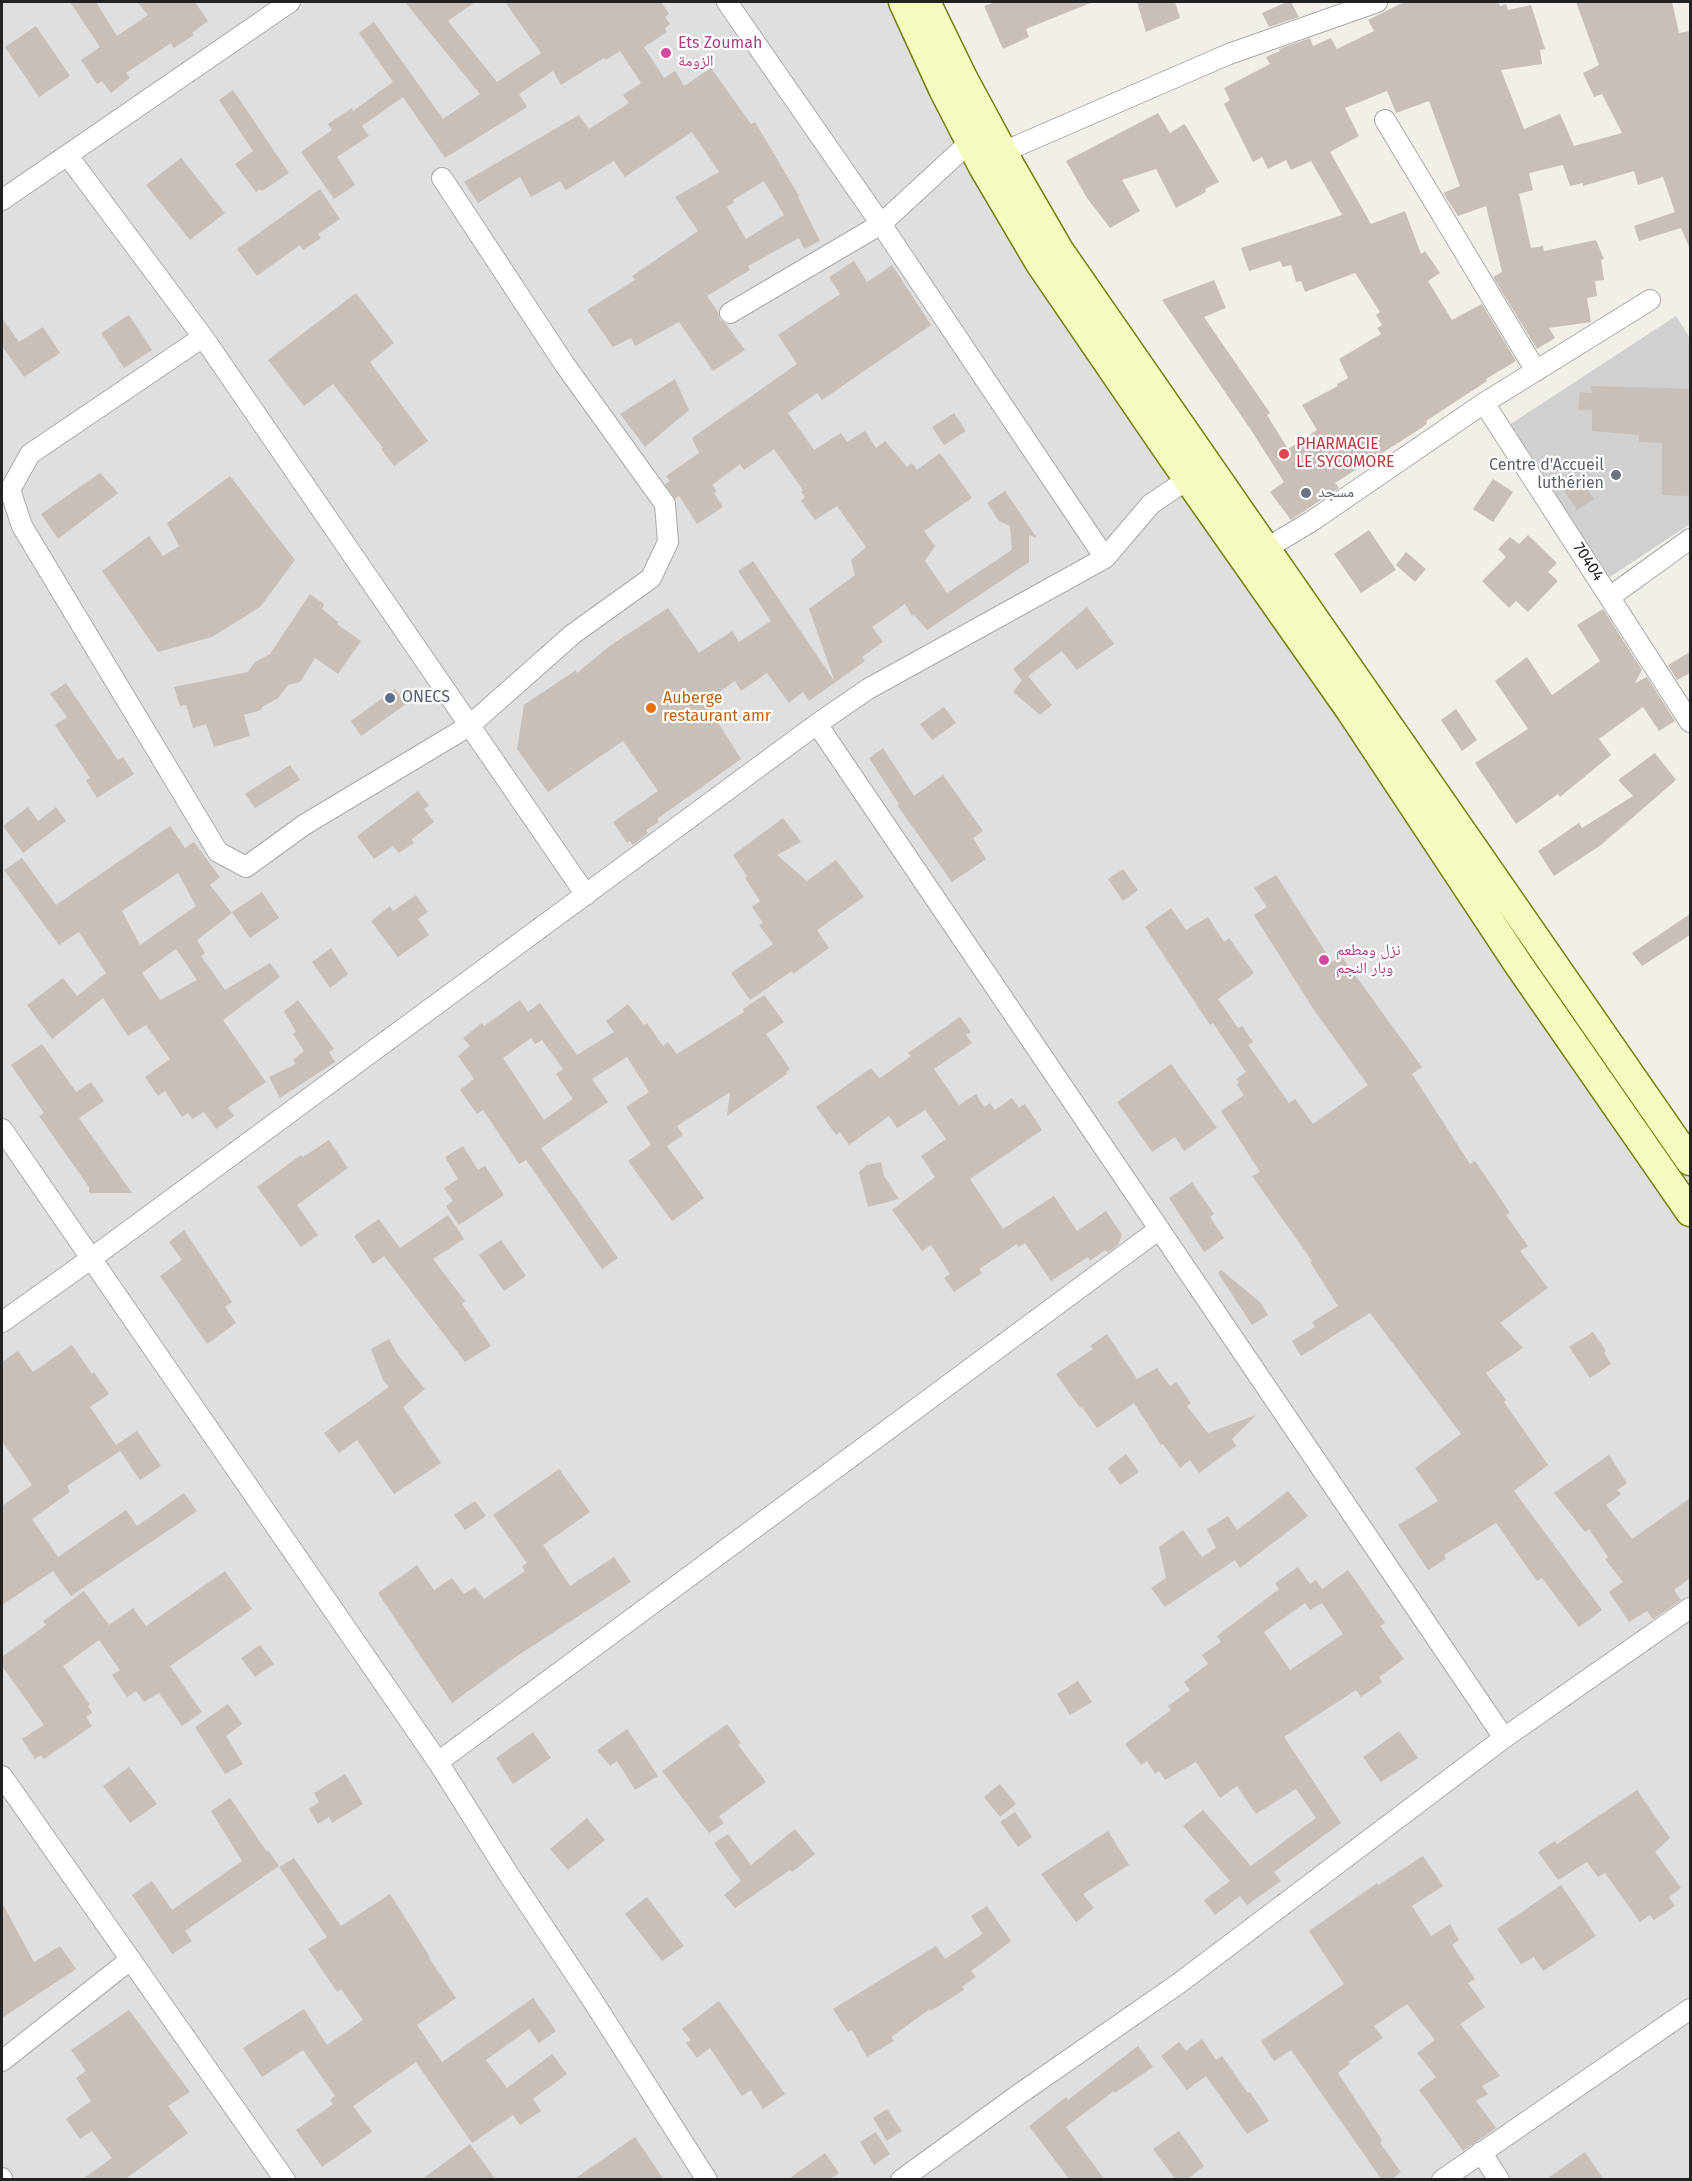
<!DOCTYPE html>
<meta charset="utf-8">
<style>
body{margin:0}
#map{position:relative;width:1692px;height:2181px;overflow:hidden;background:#f2efe9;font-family:"Fira Sans",sans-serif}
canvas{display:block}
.frame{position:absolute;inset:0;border:3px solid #222;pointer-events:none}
</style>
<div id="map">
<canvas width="1692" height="2181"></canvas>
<div class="frame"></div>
</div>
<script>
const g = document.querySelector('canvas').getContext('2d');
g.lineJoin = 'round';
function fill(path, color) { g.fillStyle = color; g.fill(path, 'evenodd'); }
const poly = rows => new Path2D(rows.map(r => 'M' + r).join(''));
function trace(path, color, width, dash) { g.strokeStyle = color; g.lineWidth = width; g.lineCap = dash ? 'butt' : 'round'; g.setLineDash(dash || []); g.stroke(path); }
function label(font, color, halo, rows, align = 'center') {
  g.font = font + ' "Fira Sans","Noto Naskh Arabic",sans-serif'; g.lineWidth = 4.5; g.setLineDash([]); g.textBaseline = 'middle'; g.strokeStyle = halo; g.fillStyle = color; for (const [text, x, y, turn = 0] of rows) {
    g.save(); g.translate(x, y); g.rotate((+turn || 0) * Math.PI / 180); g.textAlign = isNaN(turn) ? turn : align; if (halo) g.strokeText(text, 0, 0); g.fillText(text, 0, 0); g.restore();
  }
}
const residential = poly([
 [2,2,911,2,1690,1165,1690,2179,2,2180]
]);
const religious = poly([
 [1676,316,1690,338,1690,524,1610,577,1509,425]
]);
const building = poly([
 [70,2,96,2,117,36,148,15,137,2,195,2,208,21,192,33,194,35,174,48,171,43,126,73,130,78,111,93,102,81,97,84,81,60,100,47],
 [405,2,475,2,448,21,497,82,541,53,505,2,661,2,669,14,665,17,670,24,665,28,667,32,644,47,664,78,675,71,684,86,711,68,751,124,755,122,799,196,798,197,820,241,804,249,799,238,748,266,750,270,707,296,718,312,720,320,726,324,745,350,713,371,679,322,635,346,631,338,613,347,587,310,635,280,632,276,698,231,675,197,719,172,692,132,625,177,614,161,566,190,560,181,531,197,520,177,478,203,464,182,579,115,589,129,629,103,623,95,641,83,620,51,606,60,604,58,561,85,553,71,519,94,527,107,445,158,403,97,362,126,369,136,337,157,355,185,334,199,301,152,332,130,328,124,352,108,353,111,393,82,359,33,374,22,443,119,480,94],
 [764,181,784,215,746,239,727,207,734,202,733,200],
 [995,2,1093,2,1026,29,1029,37,1003,49,984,6],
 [1137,2,1175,2,1180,18,1146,32],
 [1287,2,1291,2,1299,17,1269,27,1262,13],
 [1404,2,1498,2,1500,6,1506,4,1508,10,1531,5,1545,49,1540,50,1542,64,1501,70,1524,129,1560,114,1574,146,1622,133,1602,94,1594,97,1583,73,1599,65,1576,2,1672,2,1679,33,1690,31,1690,247,1689,247,1681,228,1639,241,1634,226,1675,212,1663,177,1638,185,1634,171,1583,186,1583,183,1570,186,1563,165,1529,173,1533,190,1519,194,1531,248,1543,246,1544,251,1596,240,1604,259,1601,260,1604,280,1595,281,1597,296,1587,298,1591,322,1549,328,1555,338,1537,349,1493,277,1502,272,1486,206,1458,216,1443,193,1460,186,1429,101,1396,113,1387,91,1345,108,1359,136,1330,152,1371,224,1405,211,1421,254,1425,251,1440,273,1428,281,1452,320,1482,304,1516,361,1486,379,1487,381,1426,421,1427,423,1423,427,1335,483,1339,488,1291,520,1270,492,1284,482,1251,430,1162,300,1214,280,1226,308,1204,317,1270,413,1267,415,1288,449,1317,430,1302,405,1338,386,1337,384,1348,378,1339,359,1381,334,1377,328,1382,325,1376,315,1380,312,1355,273,1305,292,1301,281,1296,282,1291,265,1283,267,1280,261,1249,271,1241,248,1342,215,1311,161,1291,170,1286,160,1268,169,1262,157,1253,162,1224,104,1230,100,1224,88,1270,64,1266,57,1280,51,1279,49,1310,38,1313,46,1331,38,1337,49,1374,31,1368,20],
 [36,26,70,76,39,97,5,47],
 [233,90,289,173,262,191,260,189,256,192,235,164,253,151,219,100],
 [1158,113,1170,133,1184,124,1186,126,1219,182,1205,189,1206,192,1176,208,1156,169,1122,180,1140,211,1110,228,1087,198,1066,161],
 [181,158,225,213,190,240,146,185],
 [320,189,340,219,318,234,321,238,303,250,300,245,257,276,237,249],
 [854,261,867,282,892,265,931,325,822,400,817,393,788,413,814,450,841,433,847,442,865,431,876,448,885,441,907,467,912,463,917,470,940,453,972,498,924,531,935,546,925,561,947,593,1012,550,1010,526,999,521,987,503,1005,491,1037,538,1029,535,1029,562,927,630,914,615,912,616,905,604,872,627,883,642,862,657,865,661,809,701,803,692,789,703,767,673,741,691,735,681,705,702,741,759,657,819,659,822,646,830,648,833,633,845,630,841,627,843,613,822,658,791,623,741,548,792,517,749,524,705,576,670,577,673,611,645,668,608,699,653,732,631,739,642,771,621,738,571,753,561,835,682,809,609,855,575,851,560,866,547,837,506,815,520,801,501,805,497,801,492,803,490,774,449,744,470,740,464,712,485,717,491,714,493,723,507,697,524,679,496,675,499,665,484,670,481,666,476,699,453,692,438,797,364,778,335,840,294,829,277],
 [356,293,394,343,370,362,428,441,394,466,381,449,383,448,333,384,304,406,268,360],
 [129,315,152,350,124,368,101,333],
 [2,318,19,342,43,327,60,353,24,377,2,346],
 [675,379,689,410,645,447,620,414],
 [1591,386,1690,389,1690,496,1662,495,1662,443,1639,442,1639,435,1592,431,1592,410,1578,410,1580,392,1592,393],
 [954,413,966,431,944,445,932,427],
 [100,473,118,493,58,539,41,514],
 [1578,475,1594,499,1577,510,1561,486],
 [230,476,295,560,260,607,212,637,158,652,102,571,149,536,163,556,179,546,167,523],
 [1493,479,1513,492,1493,522,1473,509],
 [1369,530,1396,570,1361,593,1334,554],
 [1528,535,1557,563,1548,572,1558,581,1528,612,1516,601,1509,608,1482,581,1506,557,1498,549,1510,537,1519,544],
 [1406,552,1426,569,1415,582,1396,565],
 [310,594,324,604,322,609,338,622,337,624,361,641,338,674,315,658,300,682,288,685,278,698,262,707,261,710,244,715,250,736,214,747,206,724,193,728,186,705,180,706,174,687,248,672,255,662,270,654],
 [1087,607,1114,644,1077,670,1062,651,1028,676,1052,705,1040,715,1013,692,1022,680,1013,669],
 [1603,609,1642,670,1635,683,1647,677,1675,721,1659,731,1643,707,1599,739,1611,755,1560,797,1558,794,1516,824,1475,763,1528,729,1495,681,1527,657,1552,695,1600,661,1577,625],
 [1690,652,1690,673,1677,680,1668,665],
 [66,683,118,760,123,757,134,774,97,798,86,780,90,778,55,725,67,717,50,694],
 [395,689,406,704,361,736,351,721],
 [944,707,956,723,932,740,920,724],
 [1456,709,1477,740,1462,751,1441,720],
 [883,748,914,796,943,775,983,831,973,838,986,859,952,882,897,805,899,804,869,758],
 [1655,753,1676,780,1601,845,1554,876,1538,851,1579,823,1582,828,1633,796,1618,780],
 [290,765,300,780,255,808,245,794],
 [418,791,429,806,424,809,434,822,412,839,414,843,399,853,393,846,374,859,357,836],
 [28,807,38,821,56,807,66,821,23,853,3,826],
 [783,818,801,842,777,855,807,881,836,860,864,897,817,930,829,948,793,974,792,971,750,1000,731,973,773,944,759,925,763,923,752,907,760,901,745,878,747,876,733,855],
 [170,826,185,848,194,842,220,877,210,885,232,913,197,940,205,953,201,956,225,990,270,963,280,977,223,1020,266,1082,230,1106,228,1108,234,1116,216,1129,204,1112,192,1119,188,1113,182,1117,165,1091,158,1096,145,1077,170,1059,146,1025,128,1036,103,998,52,1039,27,1005,63,978,77,996,106,973,79,932,59,945,4,870,22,858,56,905],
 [178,873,196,906,140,945,122,911],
 [176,949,197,980,160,1000,142,973],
 [1123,869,1138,890,1123,901,1108,879],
 [1276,875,1332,962,1341,956,1422,1067,1412,1074,1470,1164,1475,1161,1510,1213,1506,1215,1528,1246,1520,1251,1548,1288,1500,1323,1523,1348,1486,1373,1506,1400,1504,1402,1548,1465,1514,1491,1602,1610,1579,1627,1542,1578,1537,1581,1496,1523,1444,1555,1446,1559,1428,1570,1398,1525,1438,1501,1415,1468,1461,1434,1370,1313,1301,1356,1292,1341,1315,1327,1312,1322,1338,1306,1310,1262,1312,1261,1252,1176,1260,1172,1221,1111,1244,1095,1237,1085,1239,1082,1236,1079,1246,1072,1213,1023,1210,1025,1145,927,1171,908,1186,930,1208,917,1224,942,1229,938,1254,973,1218,999,1238,1028,1242,1026,1253,1042,1248,1045,1289,1103,1295,1099,1313,1124,1368,1085,1314,1010,1254,915,1267,907,1254,888],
 [262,892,279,918,250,938,232,912],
 [416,895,428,912,418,919,429,935,398,957,371,921,390,906,393,911],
 [1690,914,1690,935,1642,966,1632,953],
 [331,948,348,974,330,988,312,962],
 [764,995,784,1022,766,1034,790,1069,786,1072,787,1074,727,1116,730,1092,677,1126,683,1135,667,1146,704,1198,672,1221,628,1161,651,1145,626,1107,649,1092,627,1057,592,1079,608,1102,541,1148,618,1258,602,1269,526,1160,519,1164,483,1110,477,1114,460,1090,474,1079,458,1056,470,1046,463,1038,482,1023,484,1026,520,1000,528,1012,540,1003,577,1055,614,1032,606,1021,628,1004,644,1025,647,1023,663,1046,668,1042,677,1054,744,1012,743,1009],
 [531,1038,535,1044,542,1040,563,1069,556,1074,573,1099,544,1120,503,1058],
 [298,1000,334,1049,329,1052,335,1062,280,1098,269,1077,296,1064,293,1060,304,1051,293,1034,296,1032,284,1011],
 [960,1017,971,1032,966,1035,972,1043,934,1069,959,1105,976,1094,984,1107,990,1103,995,1110,1012,1098,1019,1108,1025,1104,1042,1130,970,1179,1003,1229,1054,1196,1077,1231,1106,1211,1122,1235,1118,1245,1108,1252,1105,1250,1090,1261,1088,1257,1051,1281,1025,1243,1019,1247,1017,1244,979,1269,982,1273,954,1292,944,1278,950,1274,931,1245,922,1251,892,1210,935,1177,921,1156,946,1139,925,1110,897,1128,889,1116,849,1145,840,1132,836,1135,816,1107,871,1068,879,1078,882,1077,911,1056,908,1053],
 [42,1044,76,1092,91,1082,104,1101,79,1118,132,1193,89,1193,89,1187,39,1116,44,1113,11,1065],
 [1171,1064,1217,1128,1184,1151,1175,1137,1152,1152,1117,1102],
 [329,1140,348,1168,297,1205,318,1235,301,1247,257,1187,301,1155,303,1157],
 [463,1146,478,1170,485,1166,504,1195,459,1225,446,1206,453,1201,444,1188,458,1179,445,1157],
 [881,1162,884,1176,899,1199,868,1207,859,1172,867,1165],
 [1192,1182,1214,1214,1210,1217,1224,1238,1204,1252,1169,1198],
 [448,1215,464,1239,433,1259,465,1301,462,1304,491,1346,465,1362,384,1256,373,1264,354,1236,379,1219,400,1248],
 [184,1230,232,1302,225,1307,236,1323,207,1344,160,1276,182,1260,169,1242],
 [501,1240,526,1276,504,1291,479,1255],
 [1221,1270,1260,1302,1268,1315,1252,1325,1218,1273],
 [1593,1332,1606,1351,1604,1353,1611,1364,1590,1378,1569,1347],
 [1107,1334,1137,1379,1157,1368,1170,1386,1176,1382,1191,1403,1187,1406,1208,1433,1256,1415,1232,1439,1236,1446,1199,1473,1190,1460,1180,1468,1163,1444,1161,1445,1134,1403,1097,1428,1082,1407,1080,1408,1056,1374,1093,1349,1090,1346],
 [389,1339,398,1355,425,1389,403,1407,441,1463,394,1494,357,1440,339,1453,324,1433,389,1387,383,1380,371,1349],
 [72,1345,92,1374,94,1372,109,1394,90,1407,120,1451,67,1486,70,1492,32,1519,58,1557,126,1510,137,1526,184,1493,197,1511,71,1596,53,1571,2,1605,2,1506,32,1485,2,1441,2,1362,18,1351,33,1372],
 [137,1431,161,1466,140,1480,116,1445],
 [1126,1454,1139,1472,1120,1485,1108,1468],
 [1609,1455,1627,1483,1617,1490,1621,1494,1606,1505,1632,1539,1690,1498,1690,1578,1674,1590,1681,1600,1653,1619,1647,1611,1629,1622,1609,1592,1623,1582,1605,1559,1608,1557,1589,1529,1585,1532,1554,1493],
 [559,1469,590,1512,543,1545,570,1586,614,1557,631,1582,514,1658,452,1703,378,1593,417,1565,434,1590,452,1578,464,1594,475,1587,484,1599,525,1571,522,1566,527,1563,493,1515],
 [1288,1491,1308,1516,1240,1568,1235,1560,1165,1607,1151,1588,1166,1578,1159,1547,1183,1530,1202,1557,1216,1548,1207,1529,1228,1516,1237,1530],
 [475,1501,486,1516,465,1530,454,1515],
 [1298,1567,1310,1584,1316,1580,1322,1589,1348,1570,1385,1623,1380,1626,1404,1659,1379,1677,1382,1682,1361,1697,1356,1690,1284,1737,1341,1823,1274,1872,1281,1881,1247,1905,1240,1896,1215,1915,1204,1900,1230,1881,1183,1826,1203,1810,1251,1866,1316,1818,1296,1789,1256,1814,1237,1786,1220,1798,1196,1762,1165,1780,1159,1771,1155,1774,1147,1761,1141,1765,1125,1744,1171,1710,1168,1706,1190,1690,1184,1682,1208,1664,1202,1655,1221,1642,1217,1636,1279,1589,1275,1583],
 [1305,1603,1310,1610,1322,1603,1343,1634,1290,1670,1264,1632],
 [225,1571,252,1609,170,1666,202,1712,182,1726,159,1693,144,1702,136,1691,127,1697,112,1675,120,1670,99,1640,63,1666,90,1705,88,1706,92,1713,86,1717,92,1726,44,1759,41,1755,35,1759,22,1739,44,1725,2,1666,2,1657,46,1625,43,1621,84,1591,109,1625,133,1608,146,1626],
 [260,1645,274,1664,255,1677,241,1658],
 [1078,1681,1092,1702,1070,1715,1057,1694],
 [228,1704,242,1724,226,1736,243,1764,225,1774,195,1727],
 [727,1724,741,1743,738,1745,766,1782,719,1816,724,1823,709,1833,662,1771],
 [627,1729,658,1776,635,1790,617,1761,610,1766,597,1750],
 [1399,1731,1418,1758,1381,1782,1363,1757],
 [533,1732,551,1758,513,1784,496,1758],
 [129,1767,157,1804,130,1823,103,1786],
 [345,1774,363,1804,332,1823,329,1817,318,1824,309,1809,319,1802,314,1793],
 [1000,1784,1016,1804,1000,1817,984,1797],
 [1637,1790,1670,1838,1655,1852,1681,1888,1669,1897,1675,1906,1654,1920,1650,1915,1640,1922,1605,1873,1598,1877,1587,1862,1558,1880,1538,1852,1555,1841,1557,1844],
 [230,1798,267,1852,268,1850,279,1866,185,1931,192,1941,172,1954,132,1895,152,1881,172,1910,242,1861,211,1811],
 [1015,1812,1032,1837,1018,1847,1000,1822],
 [587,1818,605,1840,568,1870,550,1849],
 [795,1829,815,1854,792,1872,790,1870,735,1908,724,1895,741,1881,714,1843,728,1834,751,1865],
 [1108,1831,1129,1865,1083,1894,1094,1908,1076,1922,1041,1874],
 [1423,1856,1443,1886,1412,1906,1431,1936,1450,1924,1459,1940,1452,1945,1475,1979,1468,1983,1485,2007,1460,2024,1500,2076,1482,2086,1488,2094,1476,2101,1496,2128,1463,2151,1419,2090,1436,2077,1417,2053,1435,2040,1407,2004,1374,2026,1383,2038,1348,2062,1350,2064,1338,2073,1382,2140,1380,2143,1401,2172,1391,2180,1382,2180,1291,2050,1274,2061,1261,2041,1344,1984,1309,1931,1377,1883,1378,1885],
 [294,1858,341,1926,390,1894,430,1957,429,1958,456,1998,417,2025,442,2062,533,1998,556,2031,539,2043,529,2029,486,2060,507,2088,552,2054,567,2074,533,2099,541,2111,520,2125,513,2115,472,2143,416,2062,353,2106,372,2132,322,2167,296,2130,333,2104,330,2100,335,2096,303,2050,262,2077,243,2048,304,2009,327,2045,363,2020,341,1989,337,1992,308,1949,327,1937,279,1867],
 [1561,1885,1596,1936,1543,1971,1534,1957,1521,1964,1497,1929],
 [647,1897,684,1946,662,1961,625,1914],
 [2,1903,34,1962,60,1946,76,1969,2,2018],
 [987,1906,1011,1941,971,1971,976,1977,962,1987,964,1990,931,2011,930,2009,891,2037,894,2041,867,2057,852,2030,848,2032,833,2009,936,1946,945,1959,981,1935,982,1933,971,1916],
 [719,2001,785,2094,763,2109,751,2090,742,2096,710,2048,697,2058,686,2043,691,2040,682,2029],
 [129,2010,190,2092,168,2106,188,2133,124,2180,81,2180,112,2158,92,2131,80,2139,66,2119,91,2101,76,2078,86,2071,71,2050],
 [1202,2039,1216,2060,1222,2056,1248,2093,1250,2092,1269,2121,1247,2134,1206,2076,1187,2090,1161,2056,1179,2042,1186,2051],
 [1138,2046,1153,2067,1115,2093,1114,2091,1066,2127,1105,2180,1070,2180,1029,2126,1066,2097,1068,2100],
 [887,2109,902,2131,887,2141,873,2118],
 [1179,2131,1204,2166,1186,2180,1176,2180,1153,2149],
 [876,2132,890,2154,874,2165,860,2142],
 [635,2137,664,2180,573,2180],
 [470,2144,496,2180,421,2180],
 [1585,2152,1604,2180,1545,2180],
 [825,2153,839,2173,829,2180,787,2180]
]);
const street = poly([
 [727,2,881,224,1105,558],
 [1385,120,1536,371],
 [1003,152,1229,54,1377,2],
 [68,156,203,337,586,895],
 [2,200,290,2],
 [730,313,881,224,970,142],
 [203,337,30,454,10,490,22,526,218,852,246,867,304,825,469,726,573,634,651,578,668,542,665,504,565,365,442,178],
 [1484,403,1690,722],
 [1267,548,1312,521,1484,403,1650,300],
 [1611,596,1690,539],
 [817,724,1504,1738],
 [2,1129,438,1762,509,1875,591,1998,707,2180],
 [2,1322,92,1258,817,724,868,689,1105,558,1151,504,1197,473],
 [438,1762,1158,1230],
 [2,1776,285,2180],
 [2,2061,130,1960],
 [1481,2152,1499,2180],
 [2,2178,2,2180],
 [901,2180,1018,2095,1178,1984,1504,1738,1690,1608],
 [1442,2180,1690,2009]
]);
const secondary = poly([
 [903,2,943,89,983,167,1039,262,1171,455,1350,710,1518,964,1690,1212],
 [926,2,963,78,1011,167,1059,250,1690,1161]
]);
const markers = [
 [666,53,6,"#d1479c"],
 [1284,454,6,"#e0444e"],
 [1616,475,6,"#6b7280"],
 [1306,493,6,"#6b7280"],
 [390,698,6,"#5c6f8a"],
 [651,708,6,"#e8710a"],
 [1324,960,6,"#d1479c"]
];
const hotelNames = [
 ["Ets Zoumah",678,44],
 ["الزومة",678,62],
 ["نزل ومطعم",1336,951],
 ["وبار النجم",1336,969]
];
const healthNames = [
 ["PHARMACIE",1296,445],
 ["LE SYCOMORE",1296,463]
];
const worshipNames = [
 ["Centre d'Accueil",1604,466],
 ["luthérien",1604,484],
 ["مسجد",1318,493,"left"]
];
const streetNames = [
 ["70404",1588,562,57]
];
const serviceNames = [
 ["ONECS",402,698]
];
const foodNames = [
 ["Auberge",663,699],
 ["restaurant amr",663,717]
];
fill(residential, '#e0dfdf');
fill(religious, '#d0d0d0');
fill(building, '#c7bfb8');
trace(street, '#a9a9a9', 22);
trace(secondary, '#707d05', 31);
trace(street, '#fff', 20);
trace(secondary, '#f7fabf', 28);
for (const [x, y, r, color] of markers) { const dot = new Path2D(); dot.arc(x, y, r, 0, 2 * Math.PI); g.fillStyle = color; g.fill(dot); trace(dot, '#fff', 2); }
label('16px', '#b23c85', '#fff', hotelNames, 'left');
label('16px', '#be3a42', '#fff', healthNames, 'left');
label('16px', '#5b616d', '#fff', worshipNames, 'right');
label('16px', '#222', '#fff', streetNames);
label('16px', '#4e5e75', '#fff', serviceNames, 'left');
label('16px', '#c56008', '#fff', foodNames, 'left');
</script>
